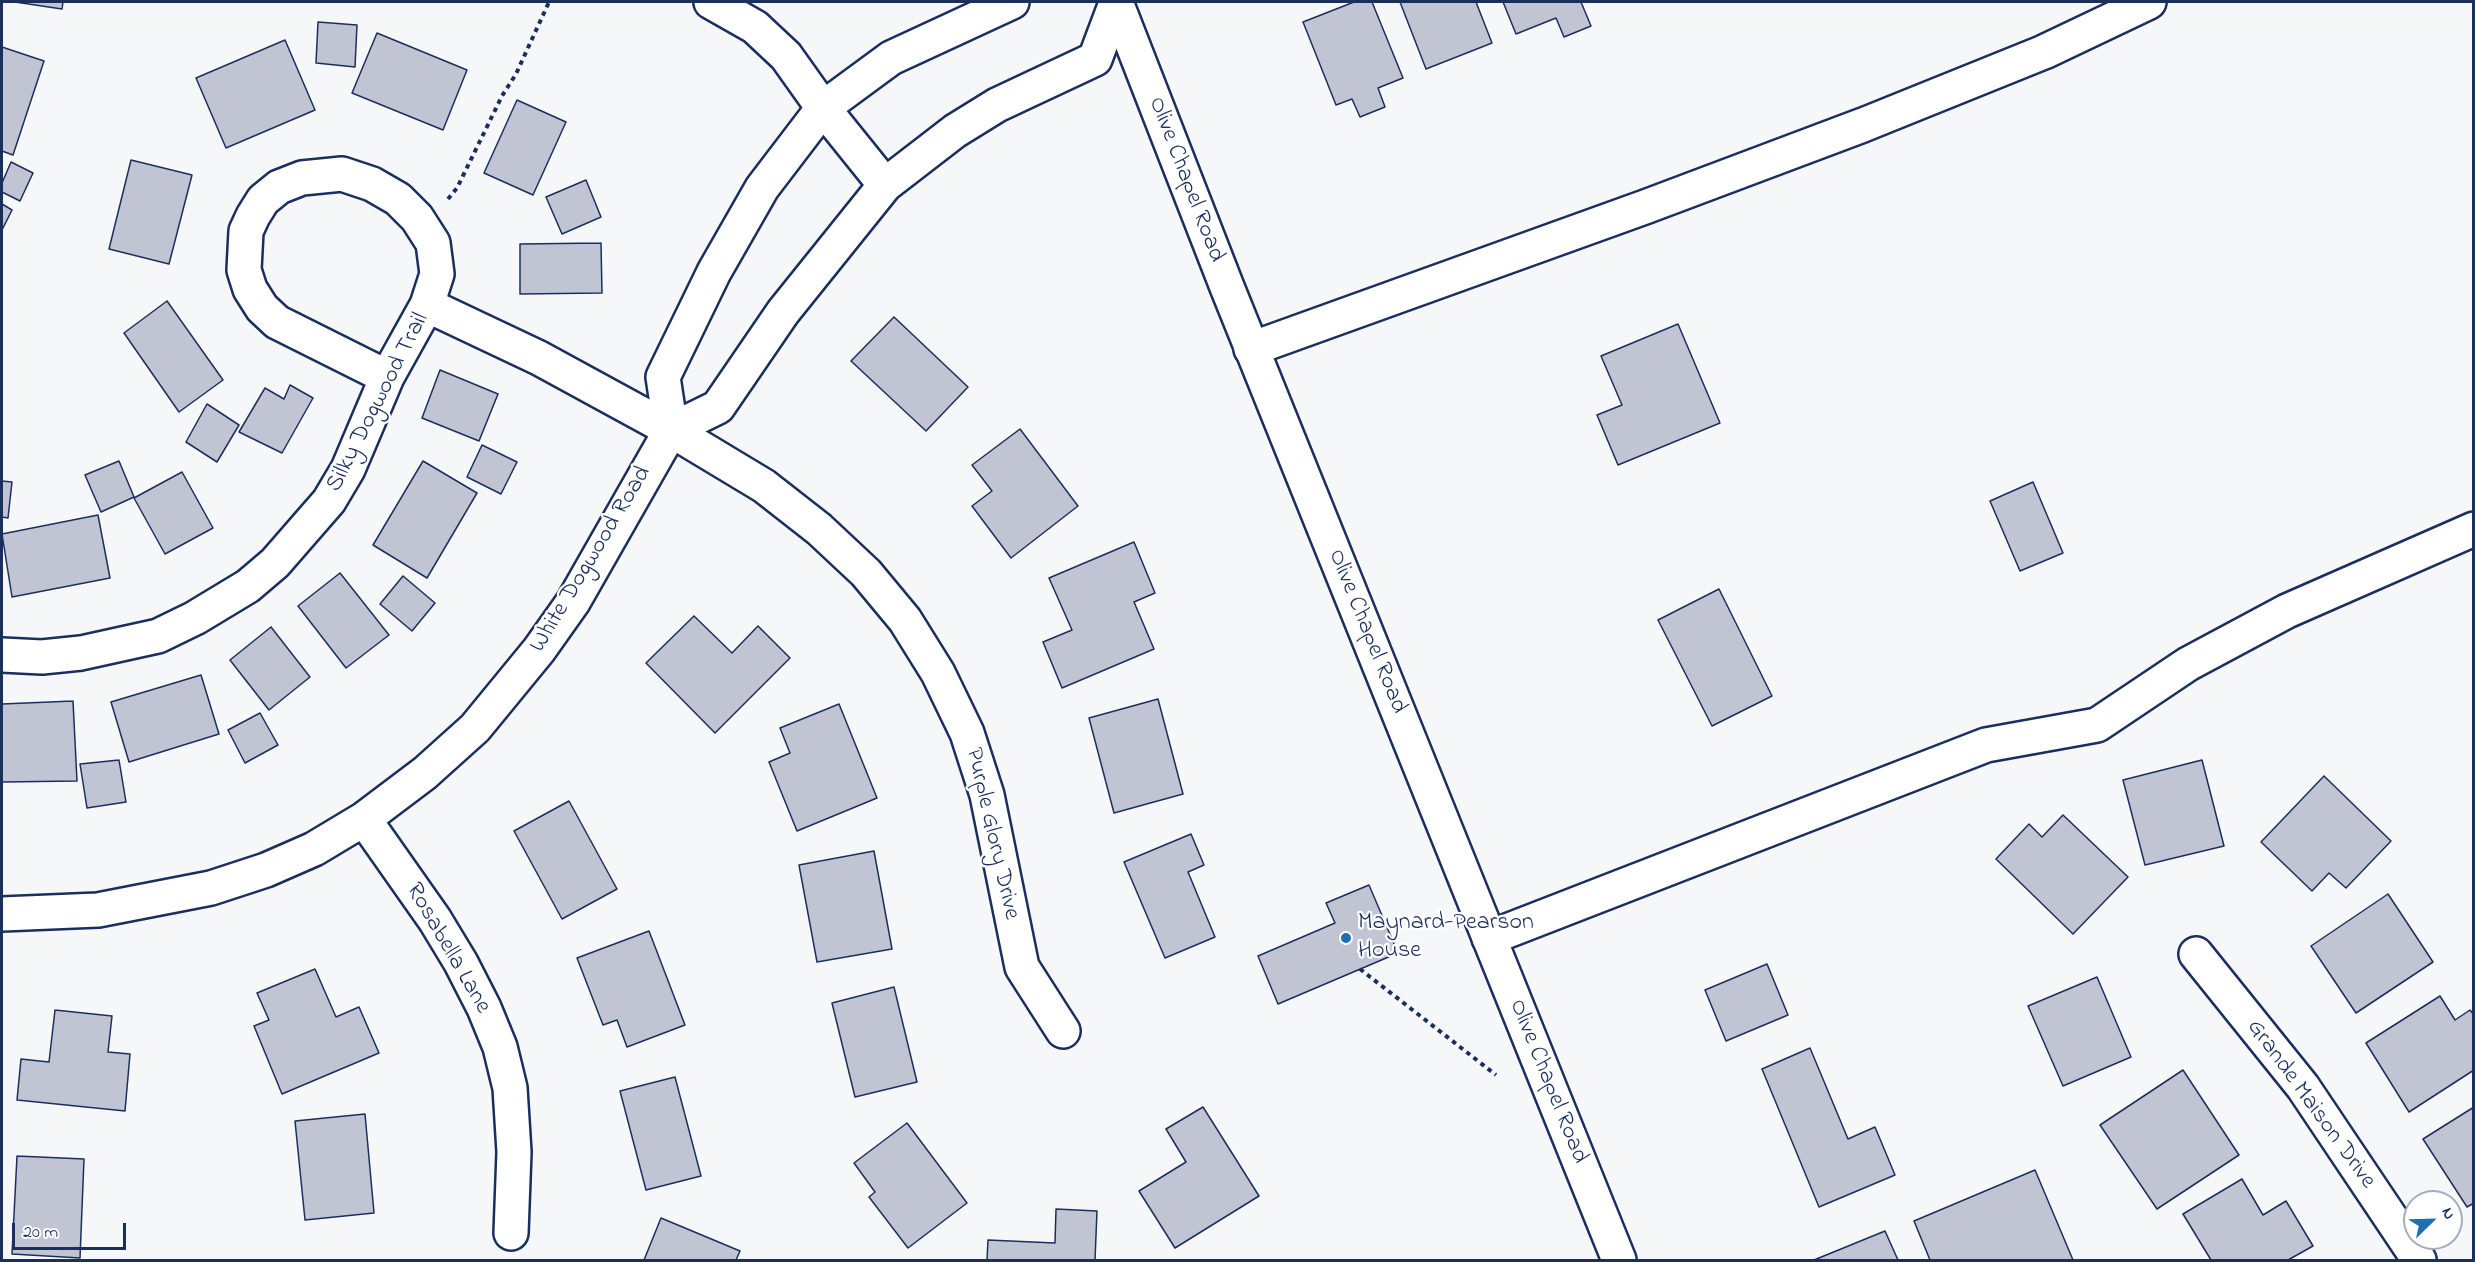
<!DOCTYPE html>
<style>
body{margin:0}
#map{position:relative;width:2475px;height:1262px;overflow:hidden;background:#f6f7f9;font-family:"Indie Flower",sans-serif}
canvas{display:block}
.frame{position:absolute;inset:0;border:3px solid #1b2f5e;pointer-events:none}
.north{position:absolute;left:2403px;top:1190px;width:60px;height:60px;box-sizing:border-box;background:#fff;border:2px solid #a4acbf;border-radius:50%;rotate:67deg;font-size:16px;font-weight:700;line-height:24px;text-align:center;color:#1b2f5e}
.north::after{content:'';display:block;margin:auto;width:21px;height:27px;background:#1f6fb2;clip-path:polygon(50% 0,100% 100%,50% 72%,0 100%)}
.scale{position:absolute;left:12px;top:1223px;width:114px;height:27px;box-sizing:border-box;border:3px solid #1b2f5e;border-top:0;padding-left:8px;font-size:18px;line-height:21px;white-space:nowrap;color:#1b2f5e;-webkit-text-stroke:4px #fff;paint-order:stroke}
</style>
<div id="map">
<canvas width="2475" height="1262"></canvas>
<div class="frame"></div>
<div class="north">N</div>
<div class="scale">20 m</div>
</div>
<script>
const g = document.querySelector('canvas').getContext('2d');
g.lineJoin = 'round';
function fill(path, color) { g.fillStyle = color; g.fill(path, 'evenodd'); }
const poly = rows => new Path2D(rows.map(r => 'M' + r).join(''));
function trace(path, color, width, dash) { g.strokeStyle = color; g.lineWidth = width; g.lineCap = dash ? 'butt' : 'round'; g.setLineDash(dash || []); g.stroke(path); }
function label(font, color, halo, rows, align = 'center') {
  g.font = font + ' "Indie Flower",sans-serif'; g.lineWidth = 4.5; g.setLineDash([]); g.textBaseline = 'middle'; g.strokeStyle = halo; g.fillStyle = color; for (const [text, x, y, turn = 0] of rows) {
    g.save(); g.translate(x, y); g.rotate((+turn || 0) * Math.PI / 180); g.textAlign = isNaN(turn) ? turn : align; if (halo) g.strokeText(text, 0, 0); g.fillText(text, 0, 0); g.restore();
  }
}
const building = poly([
 [15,2,63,2,62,9,15,2],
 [1354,2,1372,2,1403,78,1378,88,1385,107,1360,117,1352,99,1336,105,1303,22,1354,2],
 [1400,2,1476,2,1492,43,1426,69,1400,2],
 [1503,2,1581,2,1591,26,1564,37,1556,18,1516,34,1503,2],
 [318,22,357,25,355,67,316,63,318,22],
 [377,33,467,70,443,130,352,93,377,33],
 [285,40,315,110,226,148,196,78,285,40],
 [2,47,44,61,13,155,2,151,2,47],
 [517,100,566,122,533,195,484,173,517,100],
 [131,160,192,175,169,264,109,249,131,160],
 [11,162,33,173,20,201,2,192,2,183,11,162],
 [586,180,601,217,562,234,546,197,586,180],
 [2,204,12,210,2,230,2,204],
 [601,243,602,293,520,294,520,244,601,243],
 [167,301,223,380,179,412,124,333,167,301],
 [894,317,968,387,926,431,851,361,894,317],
 [1678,324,1720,423,1618,465,1597,415,1622,405,1601,356,1678,324],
 [440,370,498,394,479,441,422,418,440,370],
 [290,385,313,398,282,453,239,432,265,388,284,399,290,385],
 [207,404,239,425,217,462,186,442,207,404],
 [1020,429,1078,506,1011,558,972,506,992,491,972,465,1020,429],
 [482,445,517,462,501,494,467,477,482,445],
 [119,461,134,497,101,512,85,475,119,461],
 [423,461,477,493,427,578,373,545,423,461],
 [182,472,213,528,165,554,134,498,182,472],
 [2,481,12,482,8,518,2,517,2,481],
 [2033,482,2063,553,2020,571,1990,501,2033,482],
 [98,515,110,578,12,597,2,534,98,515],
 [1134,542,1155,593,1134,602,1154,649,1062,688,1043,642,1072,630,1049,578,1134,542],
 [340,573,389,635,346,668,298,606,340,573],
 [403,576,435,603,412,631,380,604,403,576],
 [1719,589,1772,696,1712,726,1658,620,1719,589],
 [694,616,732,653,758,626,790,658,715,733,646,663,694,616],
 [271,627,310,677,269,710,230,660,271,627],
 [201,675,219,734,129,762,111,702,201,675],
 [1158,699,1183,794,1114,813,1089,718,1158,699],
 [73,701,77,781,2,782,2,704,73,701],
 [839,704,877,798,797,831,769,762,790,753,780,728,839,704],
 [260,713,278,745,245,763,228,730,260,713],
 [119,760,126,802,87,808,80,764,119,760],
 [2202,760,2224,846,2145,865,2123,780,2202,760],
 [2324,776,2391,841,2346,888,2329,873,2312,891,2261,842,2324,776],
 [569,801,617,889,562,919,514,831,569,801],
 [2063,815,2128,877,2073,934,1996,859,2029,824,2042,837,2063,815],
 [1191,834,1204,865,1188,872,1215,937,1165,958,1124,862,1191,834],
 [874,851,892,949,817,962,799,865,874,851],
 [1369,885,1398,953,1278,1004,1258,956,1335,923,1326,903,1369,885],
 [2388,894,2433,962,2356,1013,2311,946,2388,894],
 [649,931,685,1025,627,1047,617,1020,603,1025,577,958,649,931],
 [1767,964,1788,1015,1726,1041,1705,990,1767,964],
 [315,969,336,1017,359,1007,379,1053,282,1094,254,1026,269,1020,257,993,315,969],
 [2097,977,2131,1057,2063,1086,2028,1006,2097,977],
 [894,987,917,1082,855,1097,832,1003,894,987],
 [2440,996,2455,1020,2470,1010,2474,1015,2474,1070,2409,1112,2366,1043,2440,996],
 [55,1010,112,1016,108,1052,130,1054,125,1111,17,1100,21,1059,49,1062,55,1010],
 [1810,1048,1848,1139,1875,1127,1895,1175,1819,1207,1762,1069,1810,1048],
 [2183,1070,2239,1155,2157,1209,2100,1125,2183,1070],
 [675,1077,701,1176,646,1190,620,1091,675,1077],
 [1203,1107,1259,1196,1175,1248,1139,1191,1186,1162,1166,1129,1203,1107],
 [2474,1107,2474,1203,2467,1207,2423,1139,2474,1107],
 [365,1114,374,1213,305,1220,295,1121,365,1114],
 [907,1123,967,1203,908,1248,869,1197,875,1192,854,1163,907,1123],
 [17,1156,84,1159,80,1258,12,1254,17,1156],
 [2035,1170,2073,1260,1930,1260,1914,1221,2035,1170],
 [2242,1179,2263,1215,2286,1201,2313,1246,2288,1260,2211,1260,2183,1214,2242,1179],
 [1056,1209,1097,1211,1095,1260,987,1260,988,1240,1055,1243,1056,1209],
 [661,1218,740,1251,736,1260,644,1260,661,1218],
 [1885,1231,1898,1260,1814,1260,1885,1231]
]);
const path = poly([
 [448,199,457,188,502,96,516,74,549,2],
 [1360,969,1496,1075]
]);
const minor = poly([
 [711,2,755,27,786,56,823,108,885,185],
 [1251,349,1645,207,1863,125,2044,52,2149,2],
 [387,377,277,322,262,308,250,289,244,270,246,231,253,216,263,200,279,187,302,178,342,174,372,184,398,199,417,218,433,243,437,274,427,305],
 [671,430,663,377,714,272,762,188,823,108,891,58,1012,2],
 [2,655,42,657,81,653,158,636,195,618,248,586,275,563,329,501,348,469,387,377,427,305,539,358,671,430,764,486,819,529,866,573,905,620,938,673,967,733,987,795,1022,967,1063,1031],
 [364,819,435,920,461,963,484,1008,500,1047,510,1088,514,1152,511,1233],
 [2,914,98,910,211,888,266,870,314,849,364,819,425,773,475,728,539,650,573,602,671,430,718,407,783,312,885,185,955,131,997,105,1095,59,1116,3],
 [1489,938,1986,745,2097,725,2188,664,2287,611,2474,529],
 [2196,954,2303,1087,2419,1260]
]);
const major = poly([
 [1116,2,1227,287,1619,1260]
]);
const markers = [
 [1346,938,6,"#1f6fb2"]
];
const streetNames = [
 ["Olive Chapel Road",1185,180,69],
 ["Silky Dogwood Trail",379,403,-63],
 ["White Dogwood Road",592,560,-59],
 ["Olive Chapel Road",1366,632,68],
 ["Purple Glory Drive",991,834,77],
 ["Rosabella Lane",447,949,60],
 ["Olive Chapel Road",1547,1082,68],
 ["Grande Maison Drive",2310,1105,54]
];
const poiNames = [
 ["Maynard-Pearson",1358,924],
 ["House",1358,952]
];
fill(building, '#c0c4d3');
trace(building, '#1b2f5e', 1.5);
trace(minor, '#1b2f5e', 38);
trace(major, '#1b2f5e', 38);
trace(path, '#1b2f5e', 4, [4.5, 4.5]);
trace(minor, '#fff', 33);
trace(major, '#fff', 33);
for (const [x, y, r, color] of markers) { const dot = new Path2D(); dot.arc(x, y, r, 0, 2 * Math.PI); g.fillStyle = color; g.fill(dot); trace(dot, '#fff', 2); }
label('24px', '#1b2f5e', '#fff', streetNames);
label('24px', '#1b2f5e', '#fff', poiNames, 'left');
</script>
